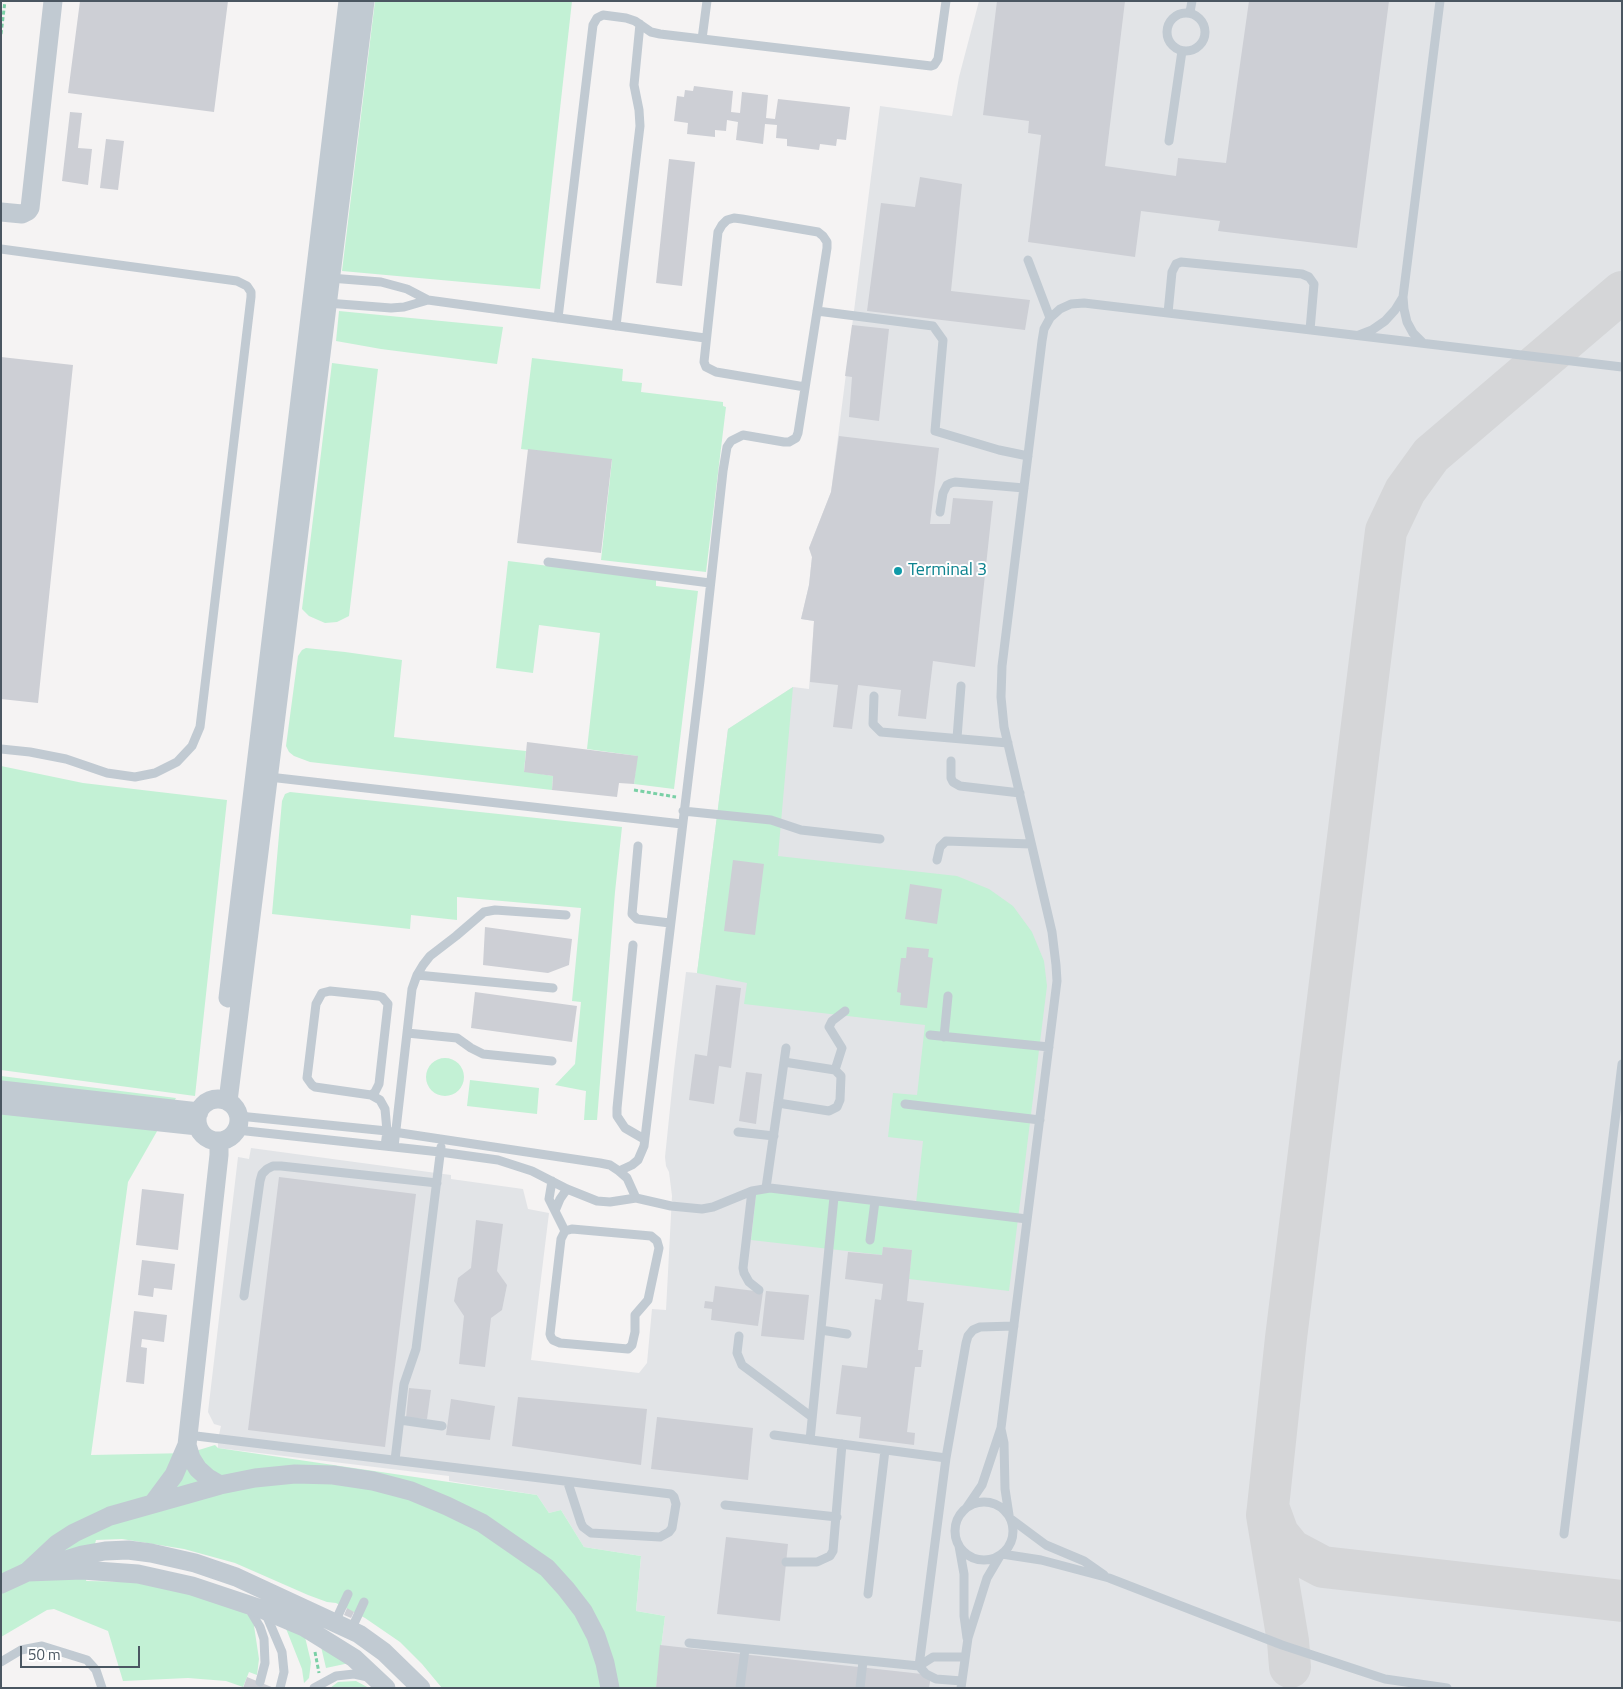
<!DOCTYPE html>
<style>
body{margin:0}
#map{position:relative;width:1623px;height:1689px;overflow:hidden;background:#f5f3f3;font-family:"Titillium Web",sans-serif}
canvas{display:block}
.frame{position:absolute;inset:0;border:2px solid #4a5661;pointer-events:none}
.scale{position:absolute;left:20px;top:1646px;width:120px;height:22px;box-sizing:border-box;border:2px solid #4a5661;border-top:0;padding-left:6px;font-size:15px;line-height:18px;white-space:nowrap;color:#4a5661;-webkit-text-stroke:4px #fff;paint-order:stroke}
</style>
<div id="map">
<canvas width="1623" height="1689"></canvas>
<div class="frame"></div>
<div class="scale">50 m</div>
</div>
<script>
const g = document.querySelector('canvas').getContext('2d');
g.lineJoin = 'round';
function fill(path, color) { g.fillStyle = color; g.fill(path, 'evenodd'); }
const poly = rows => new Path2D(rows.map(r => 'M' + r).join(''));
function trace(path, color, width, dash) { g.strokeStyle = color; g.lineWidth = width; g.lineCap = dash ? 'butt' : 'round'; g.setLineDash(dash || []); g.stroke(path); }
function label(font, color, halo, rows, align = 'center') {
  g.font = font + ' "Titillium Web",sans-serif'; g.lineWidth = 4; g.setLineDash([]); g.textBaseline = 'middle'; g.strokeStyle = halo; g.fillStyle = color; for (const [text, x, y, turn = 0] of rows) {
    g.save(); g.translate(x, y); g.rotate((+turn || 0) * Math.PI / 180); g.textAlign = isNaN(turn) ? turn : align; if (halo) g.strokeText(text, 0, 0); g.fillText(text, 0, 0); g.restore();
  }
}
const airport = poly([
 [979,1,1622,1,1622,1688,656,1688,665,1616,636,1611,641,1556,584,1547,561,1510,549,1513,537,1495,449,1481,449,1476,218,1448,218,1439,221,1426,214,1424,208,1412,238,1157,249,1159,251,1148,451,1175,451,1179,523,1189,528,1209,549,1213,531,1360,639,1373,647,1363,652,1309,666,1310,672,1196,669,1172,666,1166,665,1157,674,1070,686,972,697,973,728,729,793,687,809,689,814,621,801,619,809,585,812,557,809,548,831,492,880,106,952,116,959,77]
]);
const green = poly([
 [375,1,572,1,540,289,342,271],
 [339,311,503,327,497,364,381,349,336,341],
 [532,358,623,369,622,381,642,383,641,392,723,402,723,406,726,407,706,572,601,560,612,460,521,449],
 [332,363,378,369,349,616,337,622,325,623,309,616,302,609],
 [508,561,656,579,656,586,698,591,674,789,634,784,637,756,587,749,600,633,539,625,533,673,496,668],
 [306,648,345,652,402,660,394,737,526,751,524,771,553,776,552,790,310,762,294,756,289,752,286,746,298,656,302,650],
 [793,687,778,856,957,876,989,889,1013,906,1032,932,1044,961,1047,986,1009,1291,909,1279,912,1250,883,1247,882,1255,751,1240,757,1186,916,1203,923,1141,888,1137,893,1093,917,1095,925,1025,744,1004,747,983,697,973,728,729],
 [1,766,83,783,227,800,195,1096,1,1070],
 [290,792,622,827,615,892,597,1120,584,1120,586,1091,555,1085,575,1064,581,1002,572,1001,581,908,457,897,457,920,411,915,410,929,272,914,282,801,285,794],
 '426 1077a19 19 0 1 1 38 0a19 19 0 1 1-38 0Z',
 [1,1076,176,1098,128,1182,91,1455,189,1453,215,1445,218,1448,537,1495,549,1513,561,1510,584,1547,641,1556,636,1611,665,1616,656,1688,442,1688,422,1664,400,1642,365,1618,336,1603,327,1602,308,1595,235,1563,184,1549,122,1539,96,1540,86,1581,137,1582,201,1595,244,1612,253,1619,259,1659,257,1675,249,1672,243,1687,226,1681,188,1678,123,1681,108,1631,54,1609,47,1610,1,1637],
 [470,1080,539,1088,537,1114,467,1106],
 [281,1620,305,1637,311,1662,309,1678,304,1683,302,1669,287,1631],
 [319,1638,354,1662,326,1668],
 [356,1681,369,1688,330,1688,338,1682]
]);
const taxiway = poly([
 [1270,1512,1278,1534,1291,1550,1323,1567,1622,1601],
 [1290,1667,1288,1641,1267,1515,1268,1507,1286,1338,1386,531,1405,491,1431,455,1622,292]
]);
const building = poly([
 [80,1,228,1,214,112,68,93],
 [997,1,1125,1,1105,166,1176,176,1178,158,1226,163,1249,1,1389,1,1357,248,1218,231,1220,221,1141,211,1135,257,1028,242,1041,135,1028,133,1029,121,983,115],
 [694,86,733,91,731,112,740,113,742,92,768,95,766,118,775,119,778,99,850,107,846,140,837,139,836,146,820,144,819,150,787,146,787,139,776,138,777,125,765,124,763,144,736,140,738,122,727,120,726,131,715,130,715,137,687,134,688,123,674,121,677,96,684,97,685,90,693,91],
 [70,112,82,113,78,148,92,149,88,185,62,181],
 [106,139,124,141,118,190,100,188],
 [669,159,695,162,682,286,656,283],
 [920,177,962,184,951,291,1030,300,1025,330,867,311,881,203,915,207],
 [852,325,889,329,879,421,849,417,852,377,845,376],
 [1,357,73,365,38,703,1,699],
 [839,436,939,448,930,524,950,524,953,498,993,501,975,667,933,661,926,719,898,716,901,690,858,685,852,729,833,727,838,685,810,682,814,621,801,619,809,585,812,557,809,548,831,492],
 [528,449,612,459,601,553,517,543],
 [527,742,638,756,634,784,619,783,617,797,552,790,553,776,524,772],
 [733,860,764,864,755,935,724,931],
 [910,884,942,889,937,924,905,919],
 [485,927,572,939,569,965,548,973,483,965],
 [907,947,929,949,928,957,933,958,927,1008,900,1005,901,993,897,992,901,958,906,958],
 [716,985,741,988,731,1068,719,1066,714,1104,689,1100,695,1054,707,1056],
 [475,992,577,1006,572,1042,471,1028],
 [746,1072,762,1074,756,1124,739,1121],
 [279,1177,416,1194,385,1447,248,1430],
 [142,1189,184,1194,178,1250,136,1245],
 [476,1220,503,1224,497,1271,507,1285,502,1310,491,1318,485,1367,459,1364,464,1316,454,1301,458,1278,471,1268],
 [883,1247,912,1250,907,1301,924,1303,918,1350,923,1350,921,1367,915,1367,907,1432,915,1433,914,1445,859,1438,861,1417,836,1414,842,1365,867,1368,875,1299,881,1300,883,1284,845,1279,848,1252,882,1255],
 [142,1260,175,1264,172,1290,154,1288,153,1297,138,1295],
 [715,1286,763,1292,758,1326,711,1320,712,1309,704,1308,705,1301,713,1302],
 [766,1291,809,1295,804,1340,761,1336],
 [134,1311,167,1315,164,1342,142,1339,141,1347,147,1348,144,1384,126,1382],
 [409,1388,431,1390,427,1419,406,1418],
 [518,1397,647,1409,641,1465,512,1446],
 [451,1399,495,1406,490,1440,446,1435],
 [657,1417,753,1428,748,1480,651,1469],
 [726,1537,788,1544,780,1621,717,1614],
 [347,1608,354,1612,351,1618,344,1615],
 [660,1645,931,1675,929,1688,656,1688],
 [247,1677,274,1688,243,1688]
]);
const path = poly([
 [1,34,5,1],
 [634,790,676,797],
 [315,1652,319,1673]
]);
const service = poly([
 [1190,12,1192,1],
 '1167 32a19 19 0 1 1 38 0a19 19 0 1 1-38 0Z',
 [702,39,707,1],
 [1169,141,1182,51],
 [1,249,237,281,247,286,251,292,251,297,200,727,192,746,177,762,155,773,135,777,107,773,66,759,30,752,1,749],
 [1028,260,1050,318],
 [330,278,381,282,407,289,428,300,705,338],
 [1403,297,1404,309,1407,322,1413,333,1422,342],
 [327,303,391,308,404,307,428,300],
 [817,311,933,326,943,340,935,431,999,450,1028,456],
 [1168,313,1172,272,1176,264,1181,262,1302,274,1309,277,1314,284,1310,330],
 [558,318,593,25,597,18,603,15,626,18,635,21,651,32,660,34,931,66,934,65,938,59,946,1],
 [616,326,640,126,639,110,634,85,640,24],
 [1359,335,1372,330,1385,321,1395,310,1403,297,1440,1],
 [940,512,943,493,947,485,951,483,955,482,1024,488],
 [548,562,710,583],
 [874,696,873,724,881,732,1008,743],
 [957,738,961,686],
 [951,761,951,778,953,782,960,786,1020,793],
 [269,777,682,824],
 [683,811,771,820,801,830,880,839],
 [638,846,632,914,637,919,670,923],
 [937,860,940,847,946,841,1031,844],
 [633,945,617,1108,617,1116,625,1128,644,1139],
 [417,975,553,988],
 [330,991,378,996,382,997,388,1004,379,1084,375,1092,371,1095,315,1087,312,1085,307,1078,316,1004,322,993,330,991],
 [407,1033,457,1038,471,1048,483,1054,552,1061],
 [930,1035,1049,1047],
 [944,1037,948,996],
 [835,1070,842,1048,829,1027,832,1021,845,1011],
 [371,1095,380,1100,385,1109,387,1131,385,1146],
 [778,1103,829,1111,837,1107,840,1100,841,1076,835,1070,784,1062],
 [905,1104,1040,1120],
 [239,1116,387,1131,600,1163,610,1165,619,1171,627,1178,636,1198],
 [237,1130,440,1152,498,1160,532,1171,567,1189,597,1201,610,1202,636,1198,671,1206,702,1209,713,1207,752,1191,770,1188,1027,1219],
 [738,1132,774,1136],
 [394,1147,412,989,417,975,423,965,430,956,456,936,484,912,495,910,566,915],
 [619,1171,632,1165,638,1160,644,1146,700,681,723,471,727,447,731,441,743,435,784,442,789,442,796,438,798,433,827,248,827,242,823,236,818,232,742,219,734,218,727,220,722,225,718,232,704,362,706,367,716,372,805,387],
 [552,1181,549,1199,565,1231],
 [766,1188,786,1048],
 [752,1191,743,1268,744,1273,749,1282,759,1290],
 [555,1211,560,1199,567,1189],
 [572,1229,651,1236,657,1241,659,1248,648,1300,635,1315,635,1332,632,1345,628,1349,560,1343,553,1340,551,1337,550,1334,561,1239,565,1231,572,1229],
 [870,1240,875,1201],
 [244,1296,260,1181,262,1174,267,1169,273,1166,281,1166,437,1183],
 [821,1330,847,1334],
 [739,1336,737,1353,742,1365,812,1417],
 [400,1420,442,1426],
 [1001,1429,1004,1443,1005,1489,1009,1515],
 [188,1435,671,1494,674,1497,676,1504,672,1528,669,1532,660,1537,591,1533,583,1527,581,1523,568,1483],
 [774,1435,946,1458],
 [810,1440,834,1197],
 [395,1460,404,1384,416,1349,441,1147],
 '955 1531a29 29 0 1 1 58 0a29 29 0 1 1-58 0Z',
 [725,1505,837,1517],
 [967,1507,982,1485,1001,1428,1057,981,1056,965,1052,932,1004,727,1001,697,1002,666,1042,341,1044,329,1050,318,1060,309,1071,304,1084,303,1622,367],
 [1011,1519,1046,1545,1084,1561,1104,1575],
 [1564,1534,1622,1064],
 [959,1546,964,1574,964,1616,967,1638],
 [1002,1554,1041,1560,1109,1578,1282,1645,1385,1679,1447,1688],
 [786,1562,817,1562,830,1556,833,1551,842,1444],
 [868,1594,885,1450],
 [248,1607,260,1627,264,1639,265,1663,260,1682],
 [265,1612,282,1652,284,1672,280,1688],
 [335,1622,348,1594],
 [351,1630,364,1602],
 [689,1643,919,1666,926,1674,936,1679,962,1681],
 [1,1662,21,1650,42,1646,87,1660,96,1670,102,1688],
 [919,1666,946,1458,966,1343,968,1336,973,1330,980,1327,1014,1326],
 [919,1666,933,1657,965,1657],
 [314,1688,336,1676,354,1674,368,1677],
 [740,1688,745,1649],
 [860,1688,863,1661],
 [961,1688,968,1638,987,1578,1000,1556]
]);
const minor = poly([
 [1,212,22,214,28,211,30,208,53,1],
 [228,998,348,1],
 [1,1090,199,1112],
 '197 1120a21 21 0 1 1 42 0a21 21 0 1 1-42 0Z',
 [228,1101,365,1],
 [1,1105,198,1126],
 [187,1445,191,1458,198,1469,208,1478,220,1485],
 [154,1502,174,1475,187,1445,219,1155,219,1141],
 [30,1571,82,1555,105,1551,128,1550,151,1553,195,1563,236,1577,359,1634,384,1652,421,1688],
 [27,1572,57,1544,74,1533,110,1516,220,1485,255,1478,295,1474,333,1475,373,1481,411,1491,447,1506,482,1523,547,1568,566,1589,583,1611,596,1636,605,1663,610,1688],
 [1,1584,27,1572,82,1570,138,1574,192,1586,264,1610,304,1627,354,1658,386,1688]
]);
const markers = [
 [898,571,5,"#0f9aa8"]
];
const cultureNames = [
 ["Terminal 3",908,571]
];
fill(airport, '#e2e4e7');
fill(green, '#c3f1d5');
trace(taxiway, '#d5d6d8', 42);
fill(building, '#cdcfd5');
trace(path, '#7ad0a6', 3, [4, 2.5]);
trace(service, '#c1cad2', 9);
trace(minor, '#c1cad2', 19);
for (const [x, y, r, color] of markers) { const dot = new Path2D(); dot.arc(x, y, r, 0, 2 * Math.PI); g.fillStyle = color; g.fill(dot); trace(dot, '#fff', 2); }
label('18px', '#0d838f', '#fff', cultureNames, 'left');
</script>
